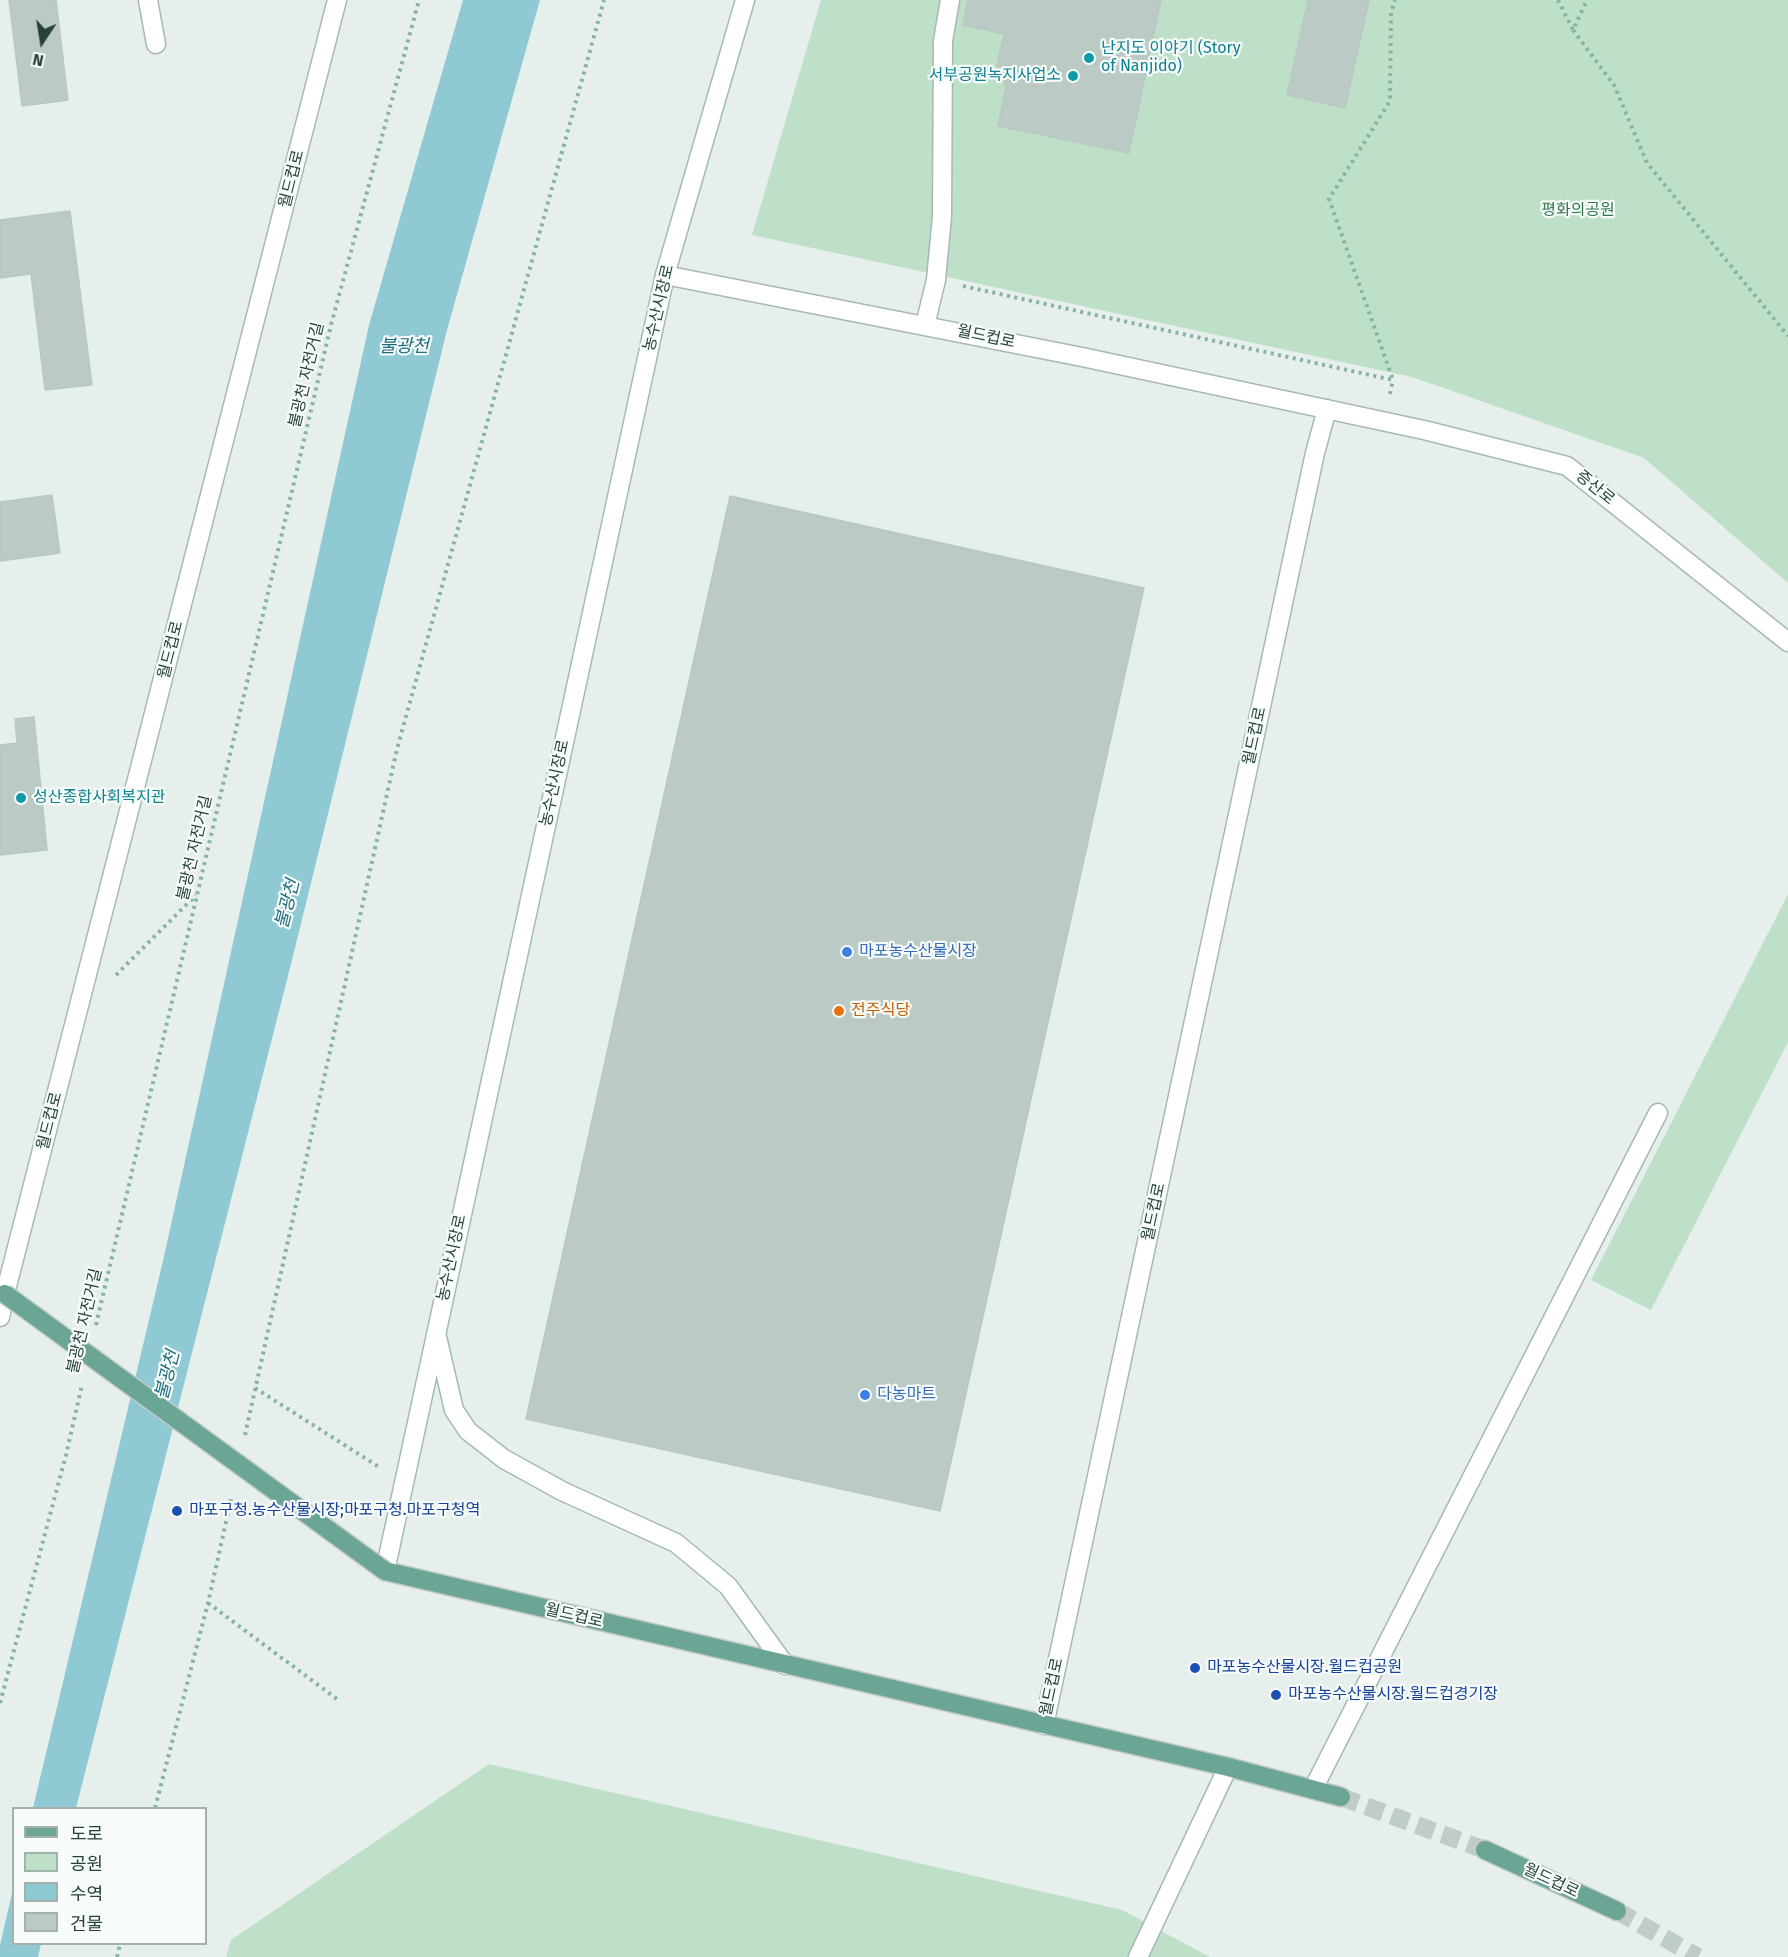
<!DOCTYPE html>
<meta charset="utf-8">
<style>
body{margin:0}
#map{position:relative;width:1788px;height:1957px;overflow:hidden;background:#e6efeb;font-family:"Fira Sans","Noto Sans KR",sans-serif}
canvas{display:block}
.legend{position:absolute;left:12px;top:1807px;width:195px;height:138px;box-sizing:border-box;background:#f7fbf9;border:2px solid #a3b1ad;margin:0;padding:8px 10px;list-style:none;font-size:18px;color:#24423a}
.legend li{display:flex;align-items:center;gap:12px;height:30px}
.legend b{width:30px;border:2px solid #a3b1ad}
.north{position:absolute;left:12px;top:12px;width:60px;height:60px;-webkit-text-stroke:4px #f7fbf9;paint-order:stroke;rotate:192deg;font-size:16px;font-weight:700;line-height:24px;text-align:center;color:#24423a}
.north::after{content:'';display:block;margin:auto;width:21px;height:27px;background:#24423a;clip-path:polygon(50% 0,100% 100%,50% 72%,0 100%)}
</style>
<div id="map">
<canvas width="1788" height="1957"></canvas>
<ul class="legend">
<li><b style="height:8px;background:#6aa596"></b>도로</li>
<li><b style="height:16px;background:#bfe0c8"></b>공원</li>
<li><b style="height:16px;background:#8ec9d4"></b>수역</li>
<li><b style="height:16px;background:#bbcac4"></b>건물</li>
</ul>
<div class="north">N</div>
</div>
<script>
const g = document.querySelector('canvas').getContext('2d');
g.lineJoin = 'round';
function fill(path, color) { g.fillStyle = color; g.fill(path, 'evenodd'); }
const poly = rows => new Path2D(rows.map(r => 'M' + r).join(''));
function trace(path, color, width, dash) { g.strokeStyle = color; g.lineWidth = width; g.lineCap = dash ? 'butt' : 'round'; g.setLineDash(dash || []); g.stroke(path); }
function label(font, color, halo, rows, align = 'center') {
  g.font = font + ' "Fira Sans","Noto Sans KR",sans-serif'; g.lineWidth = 4.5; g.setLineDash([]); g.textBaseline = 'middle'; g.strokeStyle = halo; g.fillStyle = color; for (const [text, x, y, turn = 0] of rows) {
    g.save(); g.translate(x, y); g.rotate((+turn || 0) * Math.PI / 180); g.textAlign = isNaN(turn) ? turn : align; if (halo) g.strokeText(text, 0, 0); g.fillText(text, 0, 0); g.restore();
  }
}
const green = poly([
 [821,0,1788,0,1788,583,1644,458,1412,377,752,235],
 [1788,894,1788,1042,1651,1310,1591,1280],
 [489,1764,1122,1910,1210,1957,226,1957,231,1940]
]);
const water = poly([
 [463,0,540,0,447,330,292,960,76,1808,33,1808,163,1261,369,325],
 [13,1889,14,1944,41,1944,38,1957,0,1957,0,1945]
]);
const building = poly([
 [9,0,56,0,68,100,22,106,9,0],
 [968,0,1161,0,1129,153,998,126,1006,87,997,65,1004,34,963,25,968,0],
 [1308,0,1369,0,1345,108,1287,95,1308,0],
 [70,211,92,385,45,390,31,274,0,278,0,220,70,211],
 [52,495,60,553,0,561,0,502,52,495],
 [730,496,1144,588,940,1511,526,1419,730,496],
 [34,717,47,850,0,855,0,745,17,743,15,719,34,717]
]);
const primaryTunnel = poly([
 [1341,1797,1485,1850],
 [1617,1911,1698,1957]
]);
const path = poly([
 [1558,0,1573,30,1587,0],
 [1573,30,1614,85,1647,163,1788,336],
 [963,286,1393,380,1329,199,1390,101,1391,13,1395,0],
 [1390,394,1393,380],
 [116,975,196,895],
 [96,1325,331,325,419,0],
 [255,1388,379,1467],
 [245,1435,397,749,604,0],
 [208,1603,337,1699],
 [0,1703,66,1455,82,1385],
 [155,1808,208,1603,232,1495],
 [117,1957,120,1944]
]);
const service = poly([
 [148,0,156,44],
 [665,275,1082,357,1424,430,1567,466,1788,642],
 [925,325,936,280,942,216,943,41,950,0],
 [1044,1725,1315,453,1327,409],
 [1313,1789,1658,1113],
 [1138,1957,1228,1767]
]);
const minor = poly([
 [5,1294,337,0]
]);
const tertiary = poly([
 [0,1317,5,1294]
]);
const secondary = poly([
 [437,1337,454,1410,468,1431,504,1459,562,1491,676,1543,728,1586,785,1665],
 [385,1571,665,275,745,0]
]);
const primary = poly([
 [385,1571,1228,1767,1341,1797],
 [1485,1850,1617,1911]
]);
const primaryBridge = poly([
 [5,1294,385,1571]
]);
const markers = [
 [1089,58,6,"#0f9aa8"],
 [1073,76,6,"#0f9aa8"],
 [21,798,6,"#0f9aa8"],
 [847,952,6,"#3f7fe0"],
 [839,1011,6,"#e8710a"],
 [865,1395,6,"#3f7fe0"],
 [177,1511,6,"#1a4fb4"],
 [1195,1668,6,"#1a4fb4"],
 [1276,1695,6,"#1a4fb4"]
];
const cultureNames = [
 ["난지도 이야기 (Story",1101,49],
 ["of Nanjido)",1101,67],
 ["서부공원녹지사업소",1061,76,"right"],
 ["성산종합사회복지관",33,798]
];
const streetNames = [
 ["월드컵로",292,179,-76],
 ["농수산시장로",659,308,-77],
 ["월드컵로",986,337,12],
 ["불광천 자전거길",307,375,-77],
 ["증산로",1595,488,39],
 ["월드컵로",171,650,-76],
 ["월드컵로",1255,736,-78],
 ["농수산시장로",555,783,-78],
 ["불광천 자전거길",195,848,-77],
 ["월드컵로",50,1121,-76],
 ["월드컵로",1154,1212,-78],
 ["농수산시장로",452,1258,-78],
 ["불광천 자전거길",85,1321,-77],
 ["월드컵로",574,1616,13],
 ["월드컵로",1052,1687,-78],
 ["월드컵로",1551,1881,25]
];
const parkNames = [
 ["평화의공원",1578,211]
];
const shopNames = [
 ["마포농수산물시장",859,952],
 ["다농마트",877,1395]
];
const foodNames = [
 ["전주식당",851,1011]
];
const transitNames = [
 ["마포구청.농수산물시장;마포구청.마포구청역",189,1511],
 ["마포농수산물시장.월드컵공원",1207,1668],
 ["마포농수산물시장.월드컵경기장",1288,1695]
];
const waterNames = [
 ["불광천",404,347],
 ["불광천",288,904,-76],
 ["불광천",168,1375,-76]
];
fill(green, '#bfe0c8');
fill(water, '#8ec9d4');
fill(building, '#bbcac4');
trace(building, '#b8c9c2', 1.5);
trace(primaryTunnel, '#bfccc8', 18, [18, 9]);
trace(service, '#a8b8b2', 21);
trace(minor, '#a8b8b2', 21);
trace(tertiary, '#a8b8b2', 21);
trace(secondary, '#a4bbb3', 21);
trace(primary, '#c2cac8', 21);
trace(path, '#86b3a5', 4, [3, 4.5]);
trace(service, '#fff', 18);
trace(minor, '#fff', 18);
trace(tertiary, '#fff', 18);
trace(secondary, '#fff', 18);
trace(primary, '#6aa596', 18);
trace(primaryBridge, '#c2cac8', 21, []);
trace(primaryBridge, '#6aa596', 18);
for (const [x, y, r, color] of markers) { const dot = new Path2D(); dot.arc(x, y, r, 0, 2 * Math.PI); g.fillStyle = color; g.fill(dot); trace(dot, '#f7fbf9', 2); }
label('16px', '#0d838f', '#f7fbf9', cultureNames, 'left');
label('16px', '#24423a', '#f7fbf9', streetNames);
label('16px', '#2d7a4b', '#f7fbf9', parkNames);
label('16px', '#366cbe', '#f7fbf9', shopNames, 'left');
label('16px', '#c56008', '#f7fbf9', foodNames, 'left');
label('16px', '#164399', '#f7fbf9', transitNames, 'left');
label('italic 18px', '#1c6f80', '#f7fbf9', waterNames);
</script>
